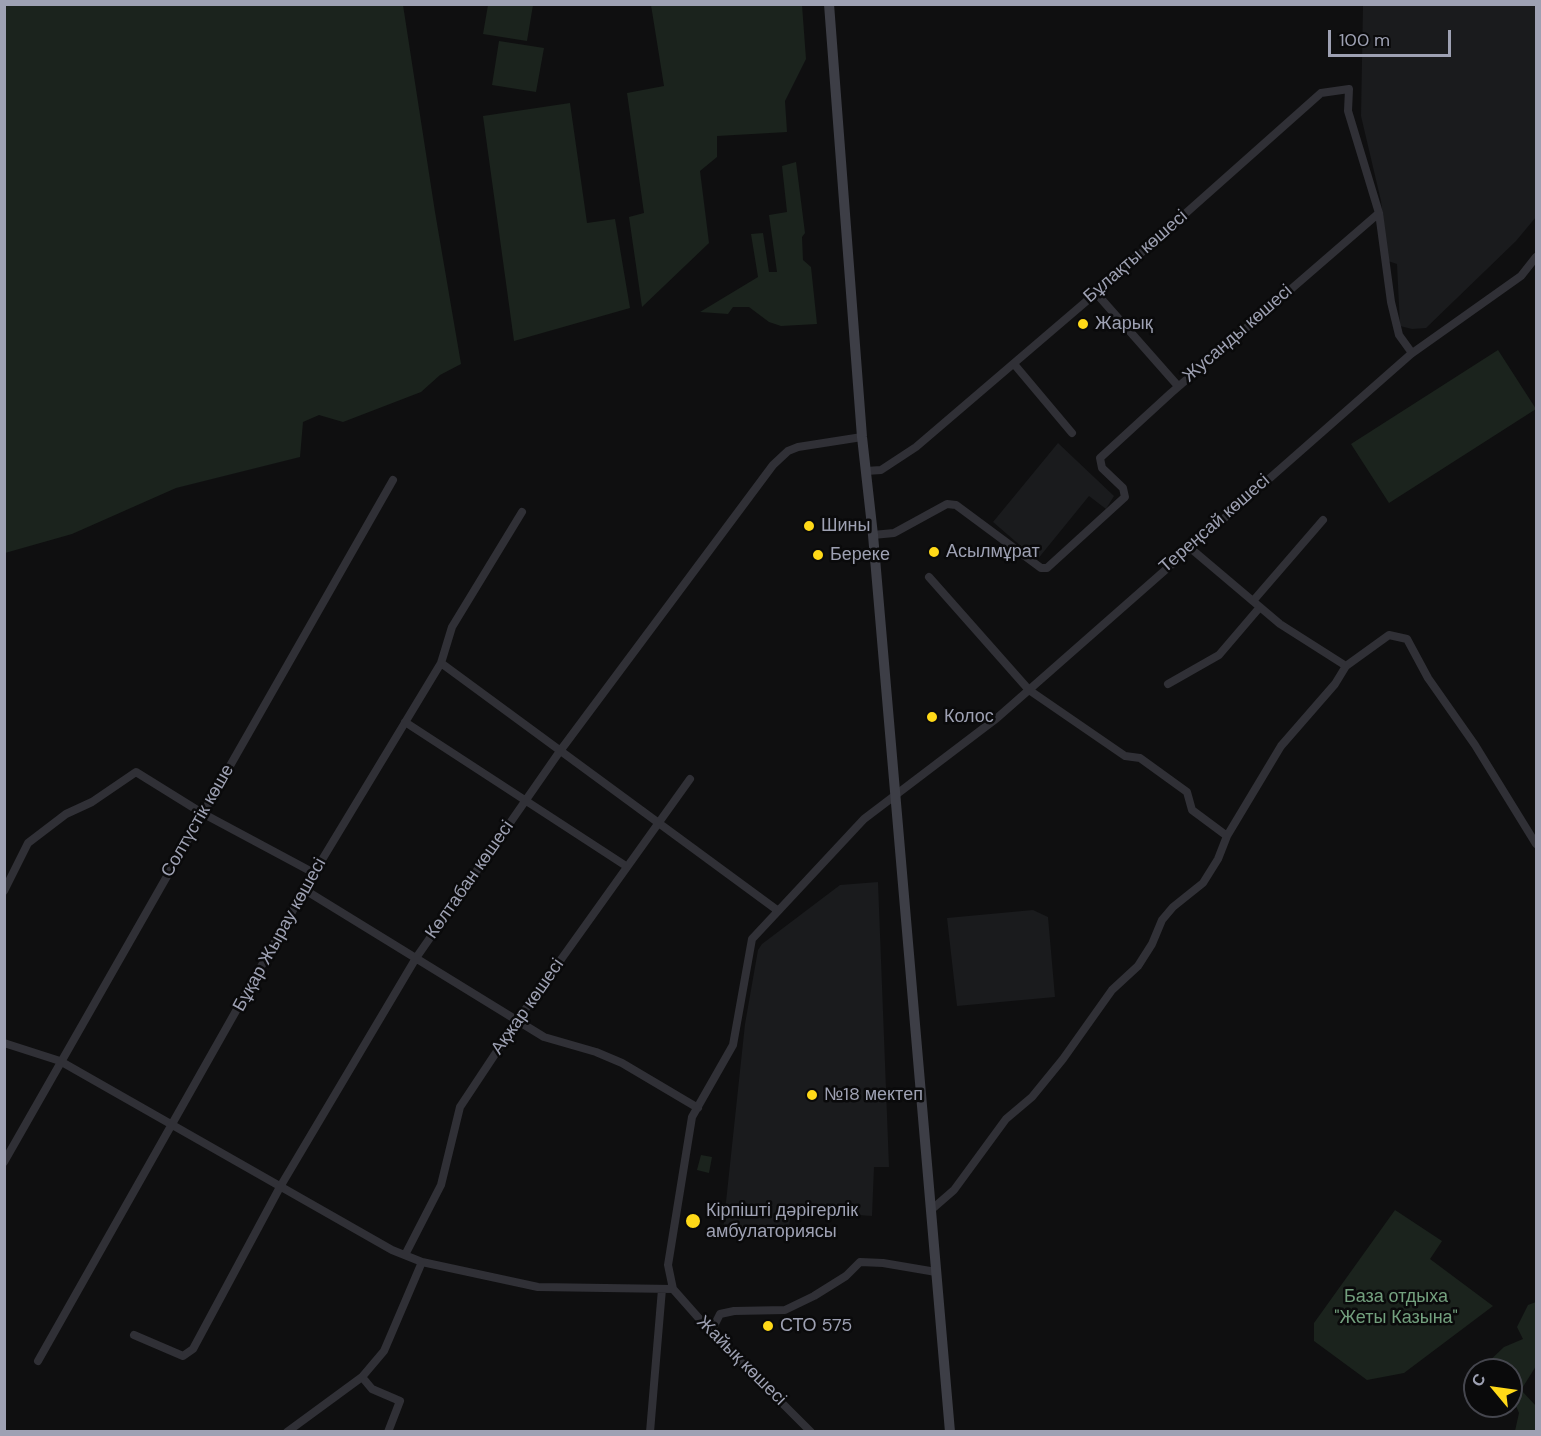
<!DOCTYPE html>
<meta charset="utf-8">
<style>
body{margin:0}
#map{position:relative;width:1541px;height:1436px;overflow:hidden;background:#0f0f10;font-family:"DM Sans",sans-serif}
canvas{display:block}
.frame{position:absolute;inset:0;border:6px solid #9ea1b3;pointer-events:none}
.north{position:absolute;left:1463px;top:1358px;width:60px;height:60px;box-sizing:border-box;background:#0a0a0b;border:2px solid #45464e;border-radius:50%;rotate:299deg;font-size:16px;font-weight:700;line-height:24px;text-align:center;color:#9ea1b3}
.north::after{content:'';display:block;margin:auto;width:21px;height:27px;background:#ffd918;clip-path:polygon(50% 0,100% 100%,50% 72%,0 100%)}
.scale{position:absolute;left:1328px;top:30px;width:123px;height:27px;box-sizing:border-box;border:3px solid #9ea1b3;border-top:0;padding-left:8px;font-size:18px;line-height:21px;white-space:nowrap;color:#9ea1b3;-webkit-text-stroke:4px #0a0a0b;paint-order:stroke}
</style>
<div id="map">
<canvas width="1541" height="1436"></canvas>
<div class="frame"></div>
<div class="north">С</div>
<div class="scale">100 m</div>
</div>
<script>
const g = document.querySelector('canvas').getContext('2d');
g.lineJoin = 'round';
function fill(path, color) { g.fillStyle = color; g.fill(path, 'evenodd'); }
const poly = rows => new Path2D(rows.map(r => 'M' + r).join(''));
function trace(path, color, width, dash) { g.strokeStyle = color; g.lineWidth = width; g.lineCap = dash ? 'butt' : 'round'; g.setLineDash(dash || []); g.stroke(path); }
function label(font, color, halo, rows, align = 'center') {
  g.font = font + ' "DM Sans",sans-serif'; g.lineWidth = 5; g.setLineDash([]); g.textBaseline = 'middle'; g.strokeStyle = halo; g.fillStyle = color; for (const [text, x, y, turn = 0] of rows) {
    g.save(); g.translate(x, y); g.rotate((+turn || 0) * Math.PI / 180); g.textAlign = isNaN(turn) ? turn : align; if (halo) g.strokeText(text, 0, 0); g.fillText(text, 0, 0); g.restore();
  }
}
const built = poly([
 [1363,5,1536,5,1536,217,1516,241,1426,328,1412,329,1400,326,1397,264,1388,261,1381,201,1361,116],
 [1058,443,1114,496,1106,509,1089,496,1037,560,993,522],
 [878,882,889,1167,874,1167,872,1216,791,1210,788,1237,723,1230,745,1024,758,950,762,944,840,885],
 [1033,910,1048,917,1055,997,957,1006,947,918]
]);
const green = poly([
 [5,4,403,5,435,212,461,364,440,375,421,392,343,422,319,415,303,422,300,457,176,488,72,534,5,553],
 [488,5,533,5,527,41,483,34],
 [651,5,802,5,806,59,785,101,787,132,717,136,717,157,700,171,709,243,642,307,629,217,644,213,627,93,664,86],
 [499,41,544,48,536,92,492,85],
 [570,103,587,223,615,219,630,308,514,341,483,116],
 [796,162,805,233,802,237,803,260,811,267,817,324,781,326,769,322,749,307,733,307,728,314,700,312,758,277,751,234,763,233,769,272,777,272,769,215,787,212,782,166],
 [1498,350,1536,409,1389,503,1351,444],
 [701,1155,712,1157,709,1173,697,1170],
 [1395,1210,1442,1241,1430,1259,1493,1306,1404,1373,1367,1380,1314,1341,1314,1323],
 [1536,1302,1536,1366,1521,1390,1536,1406,1536,1431,1515,1431,1519,1413,1511,1394,1511,1370,1485,1370,1483,1367,1504,1347,1523,1339,1517,1327,1528,1305]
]);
const minor = poly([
 [1096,293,1178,386],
 [1014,364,1072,433],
 [866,471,881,470,916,447,1096,293,1321,93,1349,89,1348,111,1379,213,1391,302,1399,335,1412,353],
 [873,535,894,533,947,504,956,505,1041,568,1047,568,1125,497,1123,488,1102,468,1100,458,1171,393,1379,213],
 [1189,547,1280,624,1346,666],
 [929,577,1029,690,1125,756,1140,758,1187,792,1192,810,1227,836,1218,859,1203,883,1173,907,1162,920,1152,944,1138,966,1112,990,1063,1059,1032,1097,1006,1119,954,1190,931,1210],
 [1253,601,1323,520],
 [441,663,777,910],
 [1168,684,1219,655,1260,607],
 [405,722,626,866],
 [1227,836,1281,746,1335,684,1346,666,1389,635,1407,639,1428,678,1475,745,1536,844],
 [305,890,544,1037,596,1052,622,1063,698,1108],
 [4,891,28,843,66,814,92,802,136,772,202,813,314,873],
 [4,1043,60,1061,392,1250,422,1262,538,1287,673,1289],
 [4,1162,393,480],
 [405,1255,441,1185,460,1107,517,1021,690,779],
 [711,1332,720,1314,734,1311,785,1310,814,1296,846,1276,860,1262,883,1263,936,1272],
 [134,1335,183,1356,193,1349,280,1187,416,958,560,751,773,465,788,451,798,447,862,437],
 [38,1361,314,873,441,663,452,627,522,512],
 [362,1377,372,1389,400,1401,388,1432],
 [287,1432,362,1377,384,1351,422,1262],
 [650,1432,662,1289],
 [811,1432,711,1332,673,1289,668,1265,692,1117,733,1045,752,939,864,819,997,718,1411,354,1521,276,1536,257]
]);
const secondary = poly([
 [829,4,862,437,873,535,950,1432]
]);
const markers = [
 [1083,324,6,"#ffd918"],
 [809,526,6,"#ffd918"],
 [934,552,6,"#ffd918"],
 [818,555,6,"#ffd918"],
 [932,717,6,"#ffd918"],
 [812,1095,6,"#ffd918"],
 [693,1221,8,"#ffd918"],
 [768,1326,6,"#ffd918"]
];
const streetNames = [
 ["Бұлақты көшесі",1136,257,-41],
 ["Жусанды көшесі",1238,334,-41],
 ["Тереңсай көшесі",1215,524,-41],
 ["Солтүстік көше",198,821,-60],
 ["Көлтабан көшесі",470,880,-55],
 ["Бұқар Жырау көшесі",280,935,-61],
 ["Ақжар көшесі",528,1007,-55],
 ["Жайық көшесі",741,1361,45]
];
const poiNames = [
 ["Жарық",1095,324],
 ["Шины",821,526],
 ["Асылмұрат",946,552],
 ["Береке",830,555],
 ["Колос",944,717],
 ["№18 мектеп",824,1095],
 ["Кірпішті дәрігерлік",706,1211],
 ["амбулаториясы",706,1232],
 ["СТО 575",780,1326]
];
const parkNames = [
 ["База отдыха",1396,1297],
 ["\"Жеты Казына\"",1396,1318]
];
fill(built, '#1a1b1d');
fill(green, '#1b231d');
trace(minor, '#303036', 8);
trace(secondary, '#3d3e46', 10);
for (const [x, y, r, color] of markers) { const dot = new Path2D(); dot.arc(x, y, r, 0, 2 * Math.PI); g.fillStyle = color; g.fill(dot); trace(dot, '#0a0a0b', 2); }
label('18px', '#9ea1b3', '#0a0a0b', streetNames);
label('18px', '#9ea1b3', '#0a0a0b', poiNames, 'left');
label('18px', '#73a07e', '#0a0a0b', parkNames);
</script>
